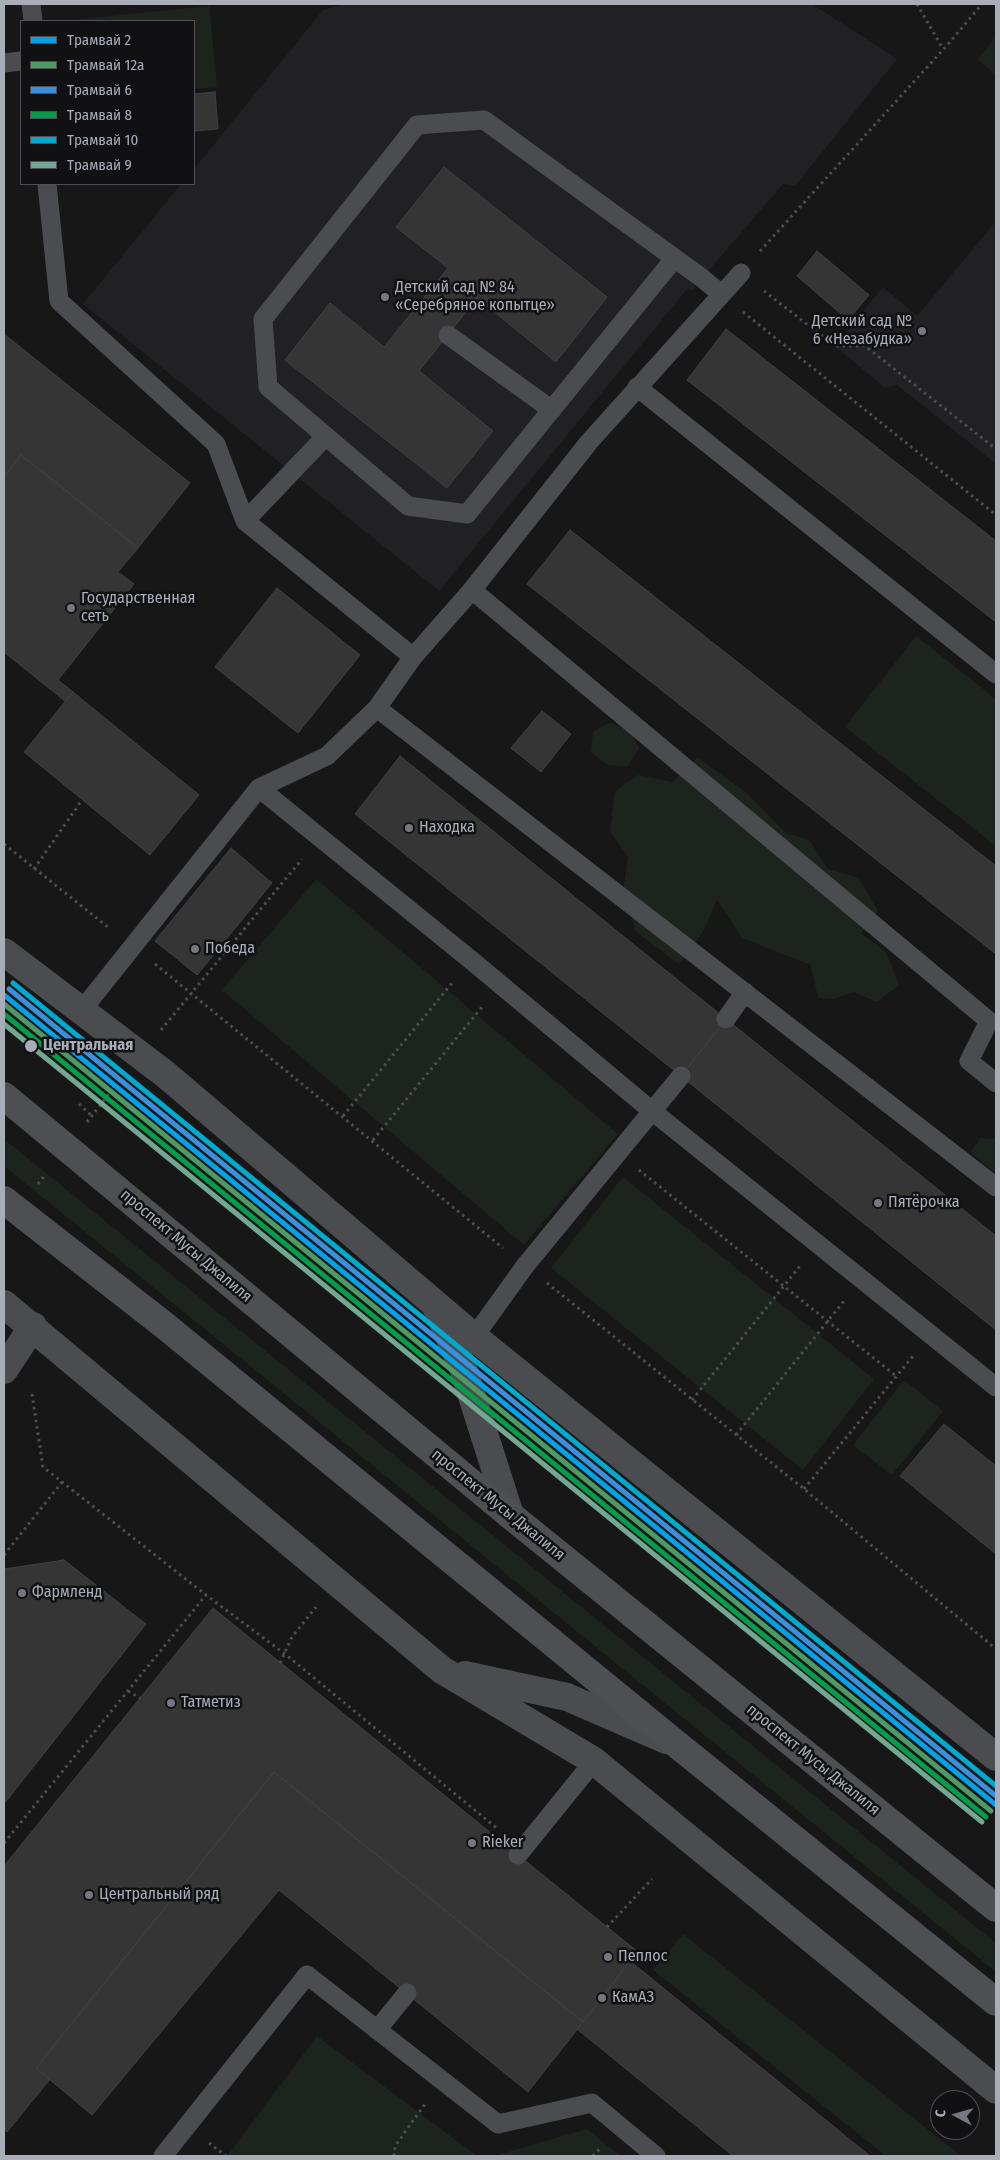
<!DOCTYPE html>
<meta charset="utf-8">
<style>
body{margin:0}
#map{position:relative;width:1000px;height:2160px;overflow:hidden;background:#171717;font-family:"Fira Sans Condensed",sans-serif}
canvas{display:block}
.frame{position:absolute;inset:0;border:5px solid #a8adb8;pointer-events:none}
.legend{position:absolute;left:20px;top:20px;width:175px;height:165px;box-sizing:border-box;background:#111113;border:1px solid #4d4f55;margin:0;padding:6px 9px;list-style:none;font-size:15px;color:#a8adb8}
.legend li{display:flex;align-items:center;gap:10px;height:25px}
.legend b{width:25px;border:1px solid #4d4f55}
.north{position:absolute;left:930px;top:2090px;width:50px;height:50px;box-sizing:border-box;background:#111113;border:1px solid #4d4f55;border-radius:50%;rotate:276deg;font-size:14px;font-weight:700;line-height:20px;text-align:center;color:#a8adb8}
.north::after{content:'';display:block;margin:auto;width:18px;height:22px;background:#757880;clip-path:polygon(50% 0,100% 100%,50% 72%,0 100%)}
</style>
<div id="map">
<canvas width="1000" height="2160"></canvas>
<div class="frame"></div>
<ul class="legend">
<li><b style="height:6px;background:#06a0e6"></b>Трамвай 2</li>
<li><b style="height:6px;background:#4e9a64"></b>Трамвай 12а</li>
<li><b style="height:6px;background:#3a90db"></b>Трамвай 6</li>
<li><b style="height:6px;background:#069c4c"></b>Трамвай 8</li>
<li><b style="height:6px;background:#00a9ce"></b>Трамвай 10</li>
<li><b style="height:6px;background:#72a891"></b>Трамвай 9</li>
</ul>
<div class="north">С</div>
</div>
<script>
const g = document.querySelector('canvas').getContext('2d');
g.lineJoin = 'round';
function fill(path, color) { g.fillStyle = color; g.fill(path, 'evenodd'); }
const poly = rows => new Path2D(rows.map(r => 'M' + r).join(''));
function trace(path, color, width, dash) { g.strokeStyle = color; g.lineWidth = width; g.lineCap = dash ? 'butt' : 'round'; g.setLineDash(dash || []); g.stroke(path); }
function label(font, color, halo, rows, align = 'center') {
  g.font = font + ' "Fira Sans Condensed",sans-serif'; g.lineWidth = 5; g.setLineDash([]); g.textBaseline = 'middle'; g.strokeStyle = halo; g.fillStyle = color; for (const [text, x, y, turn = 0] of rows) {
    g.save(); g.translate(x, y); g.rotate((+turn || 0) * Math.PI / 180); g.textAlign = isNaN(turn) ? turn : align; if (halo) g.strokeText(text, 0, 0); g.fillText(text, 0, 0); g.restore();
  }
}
const built = poly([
 [345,4,812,4,897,59,795,186,783,184,692,290,688,288,439,591,83,304,181,184,194,184,194,169,323,10],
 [996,221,996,464,897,385,885,388,835,346,883,287,917,316]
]);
const green = poly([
 [209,6,217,87,194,89,194,21,62,21],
 [996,36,996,75,978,60],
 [916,636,996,699,996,846,845,727],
 [610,722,631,733,639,748,627,767,608,765,591,752,593,732],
 [698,758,747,793,786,833,809,840,828,869,859,878,878,911,861,933,886,952,899,985,877,1002,854,992,834,999,818,998,811,965,742,938,717,900,703,932,679,964,635,931,624,884,628,857,610,831,615,791,638,775,672,782],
 [316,879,618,1134,524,1245,222,990],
 [994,1129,996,1129,996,1174,971,1152,980,1138,995,1139],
 [4,1139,996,1943,996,1972,4,1166],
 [623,1177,874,1379,803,1470,551,1268],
 [904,1380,943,1411,892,1475,853,1445],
 [683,1934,961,2156,886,2156,653,1970],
 [317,2036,477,2156,227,2156],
 [587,2129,620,2156,494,2156]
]);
const building = poly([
 [215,92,218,129,194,131,194,94,215,92],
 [444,167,607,297,556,362,477,298,419,371,493,431,447,488,285,360,330,303,384,347,448,268,396,227,444,167],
 [817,251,869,295,848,320,797,276,817,251],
 [726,329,996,541,996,622,687,380,726,329],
 [4,334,190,483,138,548,21,455,4,477,4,334],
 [21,455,138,548,118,572,134,584,58,680,73,692,65,701,4,652,4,477,21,455],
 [570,530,996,866,996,954,527,584,570,530],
 [277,588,360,655,298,733,215,667,277,588],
 [73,692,199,795,150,855,24,752,73,692],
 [542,711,571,734,541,772,511,748,542,711],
 [400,756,726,1019,681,1076,355,814,400,756],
 [231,848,272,883,197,975,155,941,231,848],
 [726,1019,996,1236,996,1330,681,1076,726,1019],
 [944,1424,996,1466,996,1554,900,1476,944,1424],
 [64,1560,146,1624,4,1804,4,1569,64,1560],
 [213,1608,638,1952,583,2022,274,1772,36,2068,50,2079,7,2132,4,2129,4,1866,213,1608],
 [274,1772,583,2022,528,2092,279,1890,92,2115,36,2068,274,1772],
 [630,1961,870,2156,733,2156,577,2029,630,1961]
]);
const path = poly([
 [917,4,943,49],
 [760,251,950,42,982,4],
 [764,291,835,346,865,346,996,449],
 [743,312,996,515],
 [4,844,109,928],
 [34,869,82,800],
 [155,964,503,1248],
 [161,1030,302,859],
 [79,1104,92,1116],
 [343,1116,452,983],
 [87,1122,120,1080],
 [373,1140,482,1007],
 [639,1170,896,1376],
 [38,1184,46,1174],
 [547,1283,804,1489,996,1649],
 [32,1394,43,1467,206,1595],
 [692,1400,800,1266],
 [736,1435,844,1301],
 [804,1489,913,1356],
 [4,1555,62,1482],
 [280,1663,292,1637,316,1607],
 [128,1691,140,1698],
 [4,1843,206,1595,285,1654,499,1830],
 [607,1927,652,1879],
 [209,2143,226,2156],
 [394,2156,395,2146,425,2104],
 [593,2156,601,2147]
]);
const service = poly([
 [31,4,33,21],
 [4,63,21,61],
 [47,184,59,301,216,444,245,521,413,657,377,708,327,756,259,788,82,1010],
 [674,259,467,514,408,506,268,387,263,319,417,125,484,120,702,278,721,294],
 [448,335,552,410],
 [637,387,996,674],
 [245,521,326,436],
 [472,590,989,1021,969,1061,996,1083],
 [413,657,472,590,589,442,741,273],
 [377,708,996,1187],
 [259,788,471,960,652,1111,996,1387],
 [726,1019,745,992],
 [474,1337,525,1266,681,1076],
 [518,1855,594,1761],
 [377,2030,407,1993],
 [163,2156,307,1975,498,2124,592,2103,656,2156]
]);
const minor = poly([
 [4,952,165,1074,474,1337,996,1757],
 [4,1304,442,1670,594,1761,996,2090],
 [437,1309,463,1368,510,1515],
 [4,1370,33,1326],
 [465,1675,567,1697,666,1740]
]);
const primary = poly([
 [4,1096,510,1515,996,1908],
 [4,1200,164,1325,680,1747,996,2002]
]);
const tram1 = poly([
 [4,995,996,1805]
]);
const tram2 = poly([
 [4,1004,991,1811]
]);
const tram3 = poly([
 [9,989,996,1796]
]);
const tram4 = poly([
 [4,1014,986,1817]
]);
const tram5 = poly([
 [13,983,996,1786]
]);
const tram6 = poly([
 [4,1024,982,1822]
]);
const markers = [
 [385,297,5,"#757880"],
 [922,331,5,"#757880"],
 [71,608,5,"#757880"],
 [409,828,5,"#757880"],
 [195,949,5,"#757880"],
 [31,1046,7,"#a8adb8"],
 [878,1203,5,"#757880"],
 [22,1593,5,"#757880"],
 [171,1703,5,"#757880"],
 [472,1843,5,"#757880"],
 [89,1895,5,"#757880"],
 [608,1957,5,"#757880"],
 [602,1998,5,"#757880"]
];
const poiNames = [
 ["Детский сад № 84",395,288],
 ["«Серебряное копытце»",395,306],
 ["Детский сад №",912,322,"right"],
 ["6 «Незабудка»",912,340,"right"],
 ["Государственная",81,599],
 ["сеть",81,617],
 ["Находка",419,828],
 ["Победа",205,949],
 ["Пятёрочка",888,1203],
 ["Фармленд",32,1593],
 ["Татметиз",181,1703],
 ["Rieker",482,1843],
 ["Центральный ряд",99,1895],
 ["Пеплос",618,1957],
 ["КамАЗ",612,1998]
];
const stopNames = [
 ["Центральная",43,1046]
];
const streetNames = [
 ["проспект Мусы Джалиля",186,1246,40],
 ["проспект Мусы Джалиля",498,1505,39],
 ["проспект Мусы Джалиля",813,1760,39]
];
fill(built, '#212123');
fill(green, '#1d241e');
fill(building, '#353536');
trace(building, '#3f4043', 1);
trace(path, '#4d4e52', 3, [2.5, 4]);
trace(service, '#4b4c50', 19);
trace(minor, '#4b4c50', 28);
trace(primary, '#4d4f52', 28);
trace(tram1, '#06a0e6', 5);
trace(tram2, '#4e9a64', 5);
trace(tram3, '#3a90db', 5);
trace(tram4, '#069c4c', 5);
trace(tram5, '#00a9ce', 5);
trace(tram6, '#72a891', 5);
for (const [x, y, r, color] of markers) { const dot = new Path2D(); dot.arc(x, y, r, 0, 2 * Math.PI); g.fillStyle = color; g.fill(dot); trace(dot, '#111113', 2); }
label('16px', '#a8adb8', '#111113', poiNames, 'left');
label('bold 16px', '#a8adb8', '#111113', stopNames, 'left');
label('16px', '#a8adb8', '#111113', streetNames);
</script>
